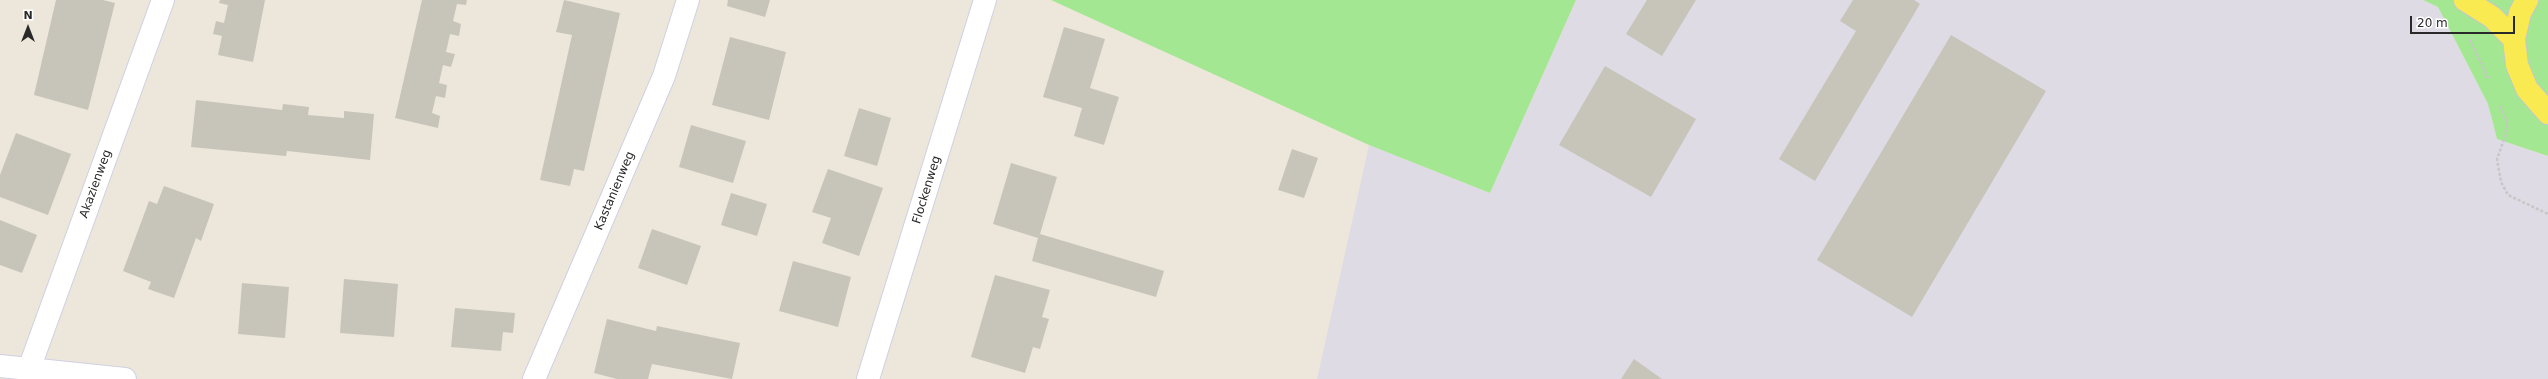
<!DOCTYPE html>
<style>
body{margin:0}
#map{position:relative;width:2548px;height:379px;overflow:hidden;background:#ece7da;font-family:"DejaVu Sans",sans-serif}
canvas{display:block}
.north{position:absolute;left:8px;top:8px;width:40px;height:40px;-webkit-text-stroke:3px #fff;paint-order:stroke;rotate:0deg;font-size:11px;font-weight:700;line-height:16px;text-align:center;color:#292929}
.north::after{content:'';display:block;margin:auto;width:14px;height:18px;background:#292929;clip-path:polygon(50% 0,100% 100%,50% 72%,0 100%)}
.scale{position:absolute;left:2410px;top:16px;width:105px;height:18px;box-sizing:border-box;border:2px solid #292929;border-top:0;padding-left:5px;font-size:12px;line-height:14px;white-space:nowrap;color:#292929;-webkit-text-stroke:3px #fff;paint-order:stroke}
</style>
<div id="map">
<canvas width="2548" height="379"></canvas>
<div class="north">N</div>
<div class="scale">20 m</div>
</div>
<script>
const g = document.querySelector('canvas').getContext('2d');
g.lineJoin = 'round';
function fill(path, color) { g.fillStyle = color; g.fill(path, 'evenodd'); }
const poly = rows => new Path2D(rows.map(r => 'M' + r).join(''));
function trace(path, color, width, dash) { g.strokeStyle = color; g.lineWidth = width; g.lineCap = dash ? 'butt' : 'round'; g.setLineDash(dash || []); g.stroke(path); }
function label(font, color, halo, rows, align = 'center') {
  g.font = font + ' "DejaVu Sans",sans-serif'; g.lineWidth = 3.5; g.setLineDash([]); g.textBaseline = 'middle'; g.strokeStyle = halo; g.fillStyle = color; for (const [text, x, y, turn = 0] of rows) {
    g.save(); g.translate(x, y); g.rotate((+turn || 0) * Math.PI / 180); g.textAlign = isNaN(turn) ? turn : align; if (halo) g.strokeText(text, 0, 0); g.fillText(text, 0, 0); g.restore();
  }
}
const industrial = poly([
 [1576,0,2423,0,2438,7,2488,104,2497,139,2548,156,2548,379,1317,379,1369,145,1490,193]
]);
const green = poly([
 [1051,0,1576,0,1490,193,1369,145],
 [2423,0,2548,0,2548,156,2497,139,2488,104,2438,7]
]);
const building = poly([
 [56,0,103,0,115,3,88,110,34,95],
 [220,0,265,0,253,62,218,55,222,36,213,34,216,21,224,23,228,5,219,3],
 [422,0,467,0,466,5,457,4,453,21,461,24,459,36,450,34,446,52,455,54,451,67,443,65,439,83,447,85,445,98,436,96,432,113,440,116,438,128,395,118],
 [564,0,620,13,584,171,574,169,570,186,540,180,572,35,556,32],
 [728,0,770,0,765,17,727,6],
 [1647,0,1696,0,1662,56,1626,34],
 [1853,0,1914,0,1920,4,1815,181,1779,159,1856,31,1840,21],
 [1064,27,1105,39,1090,88,1119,97,1104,145,1074,136,1082,108,1043,97],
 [1951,35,2046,91,1912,317,1817,260],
 [730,37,786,52,769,120,712,105],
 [1605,66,1696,119,1651,197,1559,145],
 [196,100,282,110,283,104,309,107,308,115,344,118,344,111,374,114,370,160,287,151,286,156,191,147],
 [859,108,891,118,877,166,844,156],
 [691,125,746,141,733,183,679,167],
 [16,133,71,154,48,215,0,197,0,175],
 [1292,149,1318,158,1304,198,1278,190],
 [1011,163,1057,177,1040,234,1164,271,1156,297,1032,261,1038,238,993,224],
 [828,169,883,188,859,256,822,243,831,218,812,212],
 [164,186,214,204,201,241,196,238,174,298,148,289,151,282,123,271,149,201,157,204],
 [731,193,767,204,757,236,721,225],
 [0,220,37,235,22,273,0,265],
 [652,229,701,246,687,285,638,268],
 [793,261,851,277,838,327,779,311],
 [995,275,1050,290,1042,317,1049,319,1040,349,1033,347,1025,373,971,357],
 [344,279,398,284,394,337,340,333],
 [242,283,289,287,285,338,238,334],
 [455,308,515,313,513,333,503,332,501,351,451,347],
 [607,319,656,331,657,326,740,343,732,379,652,364,648,379,617,379,594,373],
 [1634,359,1662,379,1621,379]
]);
const path = poly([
 [2470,39,2489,80],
 [2500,106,2507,122,2506,134,2497,159,2501,182,2508,195,2548,214]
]);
const minor = poly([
 [0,366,125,379],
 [29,369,163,0],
 [534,379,664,76,688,0],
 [868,379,985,0]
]);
const major = poly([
 [2465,0,2492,17,2514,39],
 [2527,0,2520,13,2514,39,2517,65,2527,89,2548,113]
]);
const streetNames = [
 ["Akazienweg",96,184,-70],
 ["Flockenweg",927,190,-73],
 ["Kastanienweg",615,191,-67]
];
fill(industrial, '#dfdbe4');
fill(green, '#a3e792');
fill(building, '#c7c5b9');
trace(minor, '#cfd0e3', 24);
trace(major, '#c7c7c7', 24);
trace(path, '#c7c7c7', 2.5, [3, 2]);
trace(minor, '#fff', 22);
trace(major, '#f9ea52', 22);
label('12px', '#292929', '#fff', streetNames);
</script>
